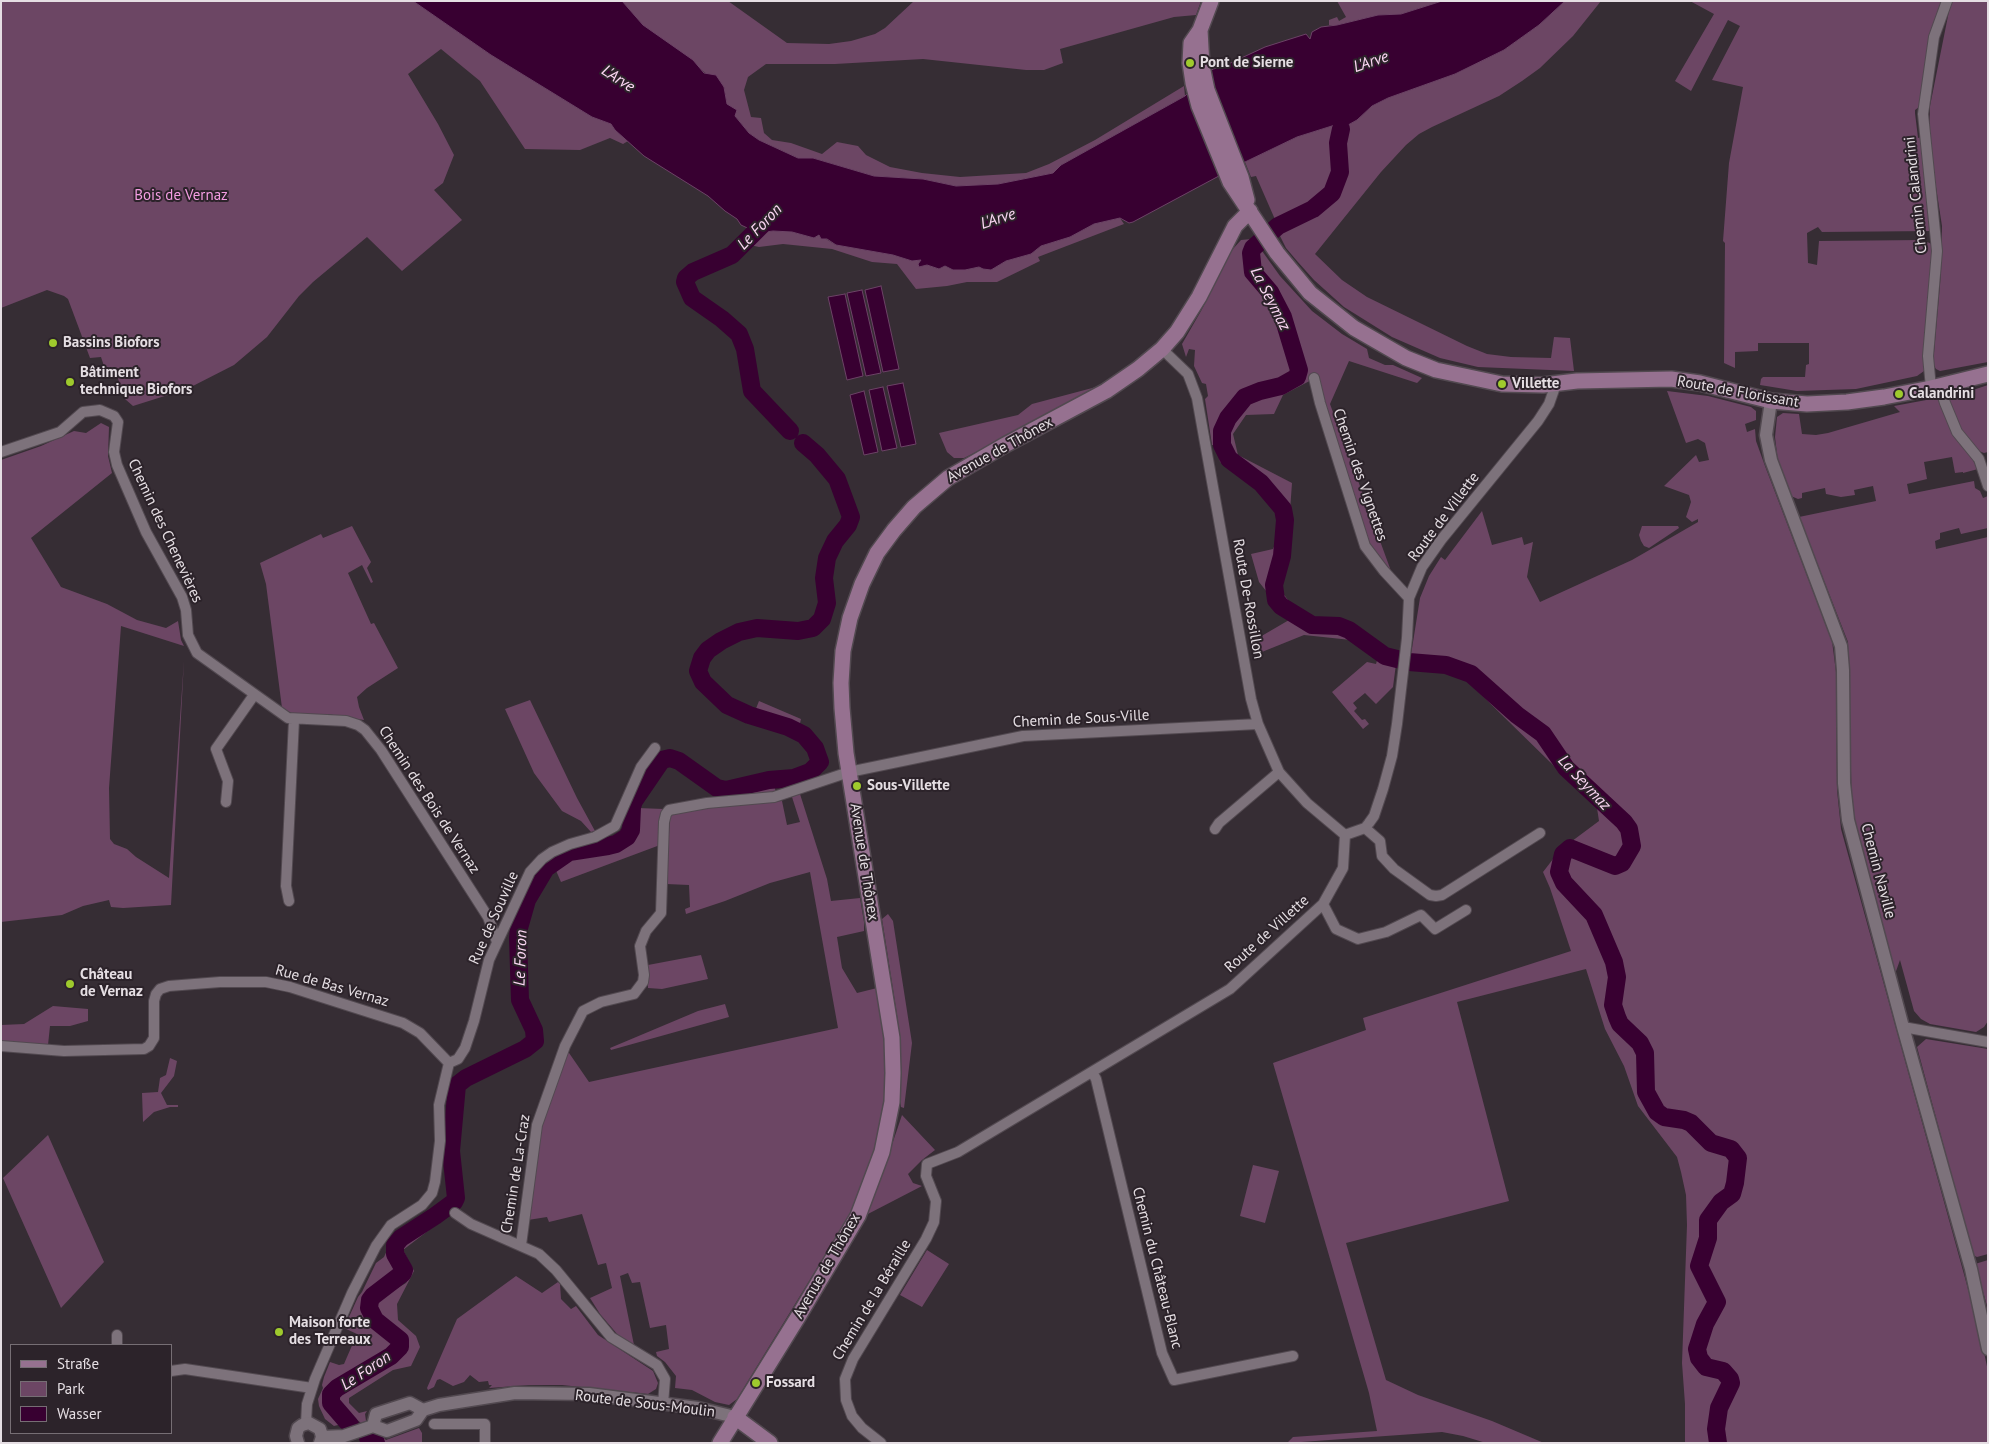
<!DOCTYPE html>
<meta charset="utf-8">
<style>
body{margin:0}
#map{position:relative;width:1989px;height:1444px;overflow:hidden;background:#362d34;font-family:"PT Sans",sans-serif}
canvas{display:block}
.frame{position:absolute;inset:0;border:2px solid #e5dee3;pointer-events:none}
.legend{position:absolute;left:10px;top:1344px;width:162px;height:90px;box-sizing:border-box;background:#2c232a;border:1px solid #766e74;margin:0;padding:6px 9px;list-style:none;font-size:15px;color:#e5dee3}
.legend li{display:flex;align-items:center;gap:10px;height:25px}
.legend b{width:25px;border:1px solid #766e74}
</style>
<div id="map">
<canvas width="1989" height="1444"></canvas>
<div class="frame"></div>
<ul class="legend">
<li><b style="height:6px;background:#967190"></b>Straße</li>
<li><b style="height:14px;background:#6c4664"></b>Park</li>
<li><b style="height:14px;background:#380031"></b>Wasser</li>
</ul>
</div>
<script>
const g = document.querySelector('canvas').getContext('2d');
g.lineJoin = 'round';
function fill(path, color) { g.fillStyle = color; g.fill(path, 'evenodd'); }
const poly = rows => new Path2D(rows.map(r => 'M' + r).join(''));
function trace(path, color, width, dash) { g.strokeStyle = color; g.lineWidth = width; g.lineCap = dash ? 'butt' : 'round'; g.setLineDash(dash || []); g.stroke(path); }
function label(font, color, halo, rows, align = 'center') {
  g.font = font + ' "PT Sans",sans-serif'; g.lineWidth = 4; g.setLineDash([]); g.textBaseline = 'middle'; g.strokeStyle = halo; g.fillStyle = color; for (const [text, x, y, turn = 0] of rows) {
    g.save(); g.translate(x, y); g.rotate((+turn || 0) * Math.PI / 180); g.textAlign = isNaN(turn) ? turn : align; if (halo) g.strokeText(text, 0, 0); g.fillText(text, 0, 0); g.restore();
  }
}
const green = poly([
 [1,1,413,1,491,55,592,117,611,124,615,130,628,141,623,144,610,138,580,150,525,149,480,81,441,49,408,74,438,124,454,155,443,183,434,190,462,220,402,271,367,237,313,282,299,296,267,337,234,365,187,389,133,406,125,399,114,367,105,369,101,357,90,358,68,299,64,296,47,290,1,308],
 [622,1,728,1,787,43,829,44,851,41,875,34,885,28,914,1,1201,1,1196,15,1174,17,1060,49,1063,63,1044,70,1026,70,923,59,835,64,766,64,748,77,744,90,751,117,761,118,764,133,772,140,791,143,822,154,837,142,858,146,866,155,890,167,922,173,960,177,1026,173,1049,164,1095,140,1184,86,1185,96,1061,165,1053,173,998,184,956,186,923,179,874,176,813,158,798,158,759,140,749,133,735,116,735,113,727,104,724,87,642,25],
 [1337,1,1442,1,1401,14,1378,15,1337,25,1329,25,1329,20,1337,17,1339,21,1346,17],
 [1565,1,1601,1,1573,36,1540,68,1522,81,1499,96,1432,127,1419,134,1406,145,1381,172,1315,254,1342,280,1367,297,1467,346,1487,354,1511,357,1551,358,1554,337,1570,338,1574,371,1478,367,1440,358,1392,337,1344,307,1314,280,1297,261,1286,248,1275,226,1277,224,1256,176,1251,177,1245,162,1297,137,1335,125,1341,129,1357,120,1372,106,1388,98,1455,74,1504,50,1539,25],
 [1690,1,1942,1,1922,105,1915,110,1915,113,1918,138,1921,137,1933,231,1822,232,1818,227,1807,233,1808,263,1817,265,1819,241,1922,240,1932,244,1934,250,1924,371,1917,376,1856,389,1797,391,1760,385,1761,379,1763,377,1805,377,1806,365,1809,364,1809,343,1758,343,1758,351,1735,352,1735,368,1724,363,1725,243,1723,241,1729,163,1743,87,1712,80,1740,26,1728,20,1691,91,1675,81,1714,14],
 [1951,1,1988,1,1988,362,1940,371,1936,369,1933,364,1941,273,1942,226,1929,142,1930,106],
 [1120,218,1124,224,1038,257,1040,261,997,282,967,282,947,286,916,289,897,264,872,262,832,249,783,244,759,247,750,245,758,233,773,231,792,232,814,238,819,235,836,245,893,255,912,261,922,260,919,267,927,265,939,269,945,266,953,270,965,270,979,267,991,270,1006,261,1031,254,1041,246,1070,237,1094,224],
 [1251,239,1257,244,1280,276,1312,311,1342,334,1367,349,1369,358,1385,365,1393,365,1422,378,1417,383,1349,361,1330,404,1391,571,1370,544,1323,407,1319,376,1283,395,1274,414,1246,415,1233,434,1238,455,1292,483,1288,539,1270,576,1297,612,1353,629,1351,640,1304,635,1257,654,1253,641,1289,620,1259,582,1251,554,1273,549,1278,536,1278,515,1255,484,1220,462,1217,445,1212,445,1205,399,1208,396,1206,384,1202,383,1194,366,1195,350,1189,349,1186,357,1182,344,1201,311,1232,250,1241,240],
 [1988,385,1988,452,1984,453,1976,450,1961,434,1949,398],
 [1096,387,1098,391,1072,405,964,458,954,458,947,452,939,433,1018,415,1032,404],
 [1667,391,1708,396,1751,407,1756,411,1756,420,1745,424,1747,432,1755,429,1756,441,1765,466,1832,641,1836,672,1837,790,1841,829,1978,1325,1988,1371,1988,1443,1685,1443,1685,1404,1682,1363,1687,1225,1686,1195,1681,1172,1677,1157,1638,1106,1624,1066,1605,1029,1586,969,1457,1002,1509,1201,1346,1243,1386,1380,1418,1395,1492,1421,1544,1443,1486,1443,1463,1436,1442,1432,1287,1443,1293,1437,1377,1431,1369,1393,1273,1063,1366,1030,1363,1018,1571,951,1550,888,1543,872,1560,850,1599,821,1597,808,1458,672,1458,667,1428,660,1410,661,1420,598,1429,576,1441,557,1445,560,1482,511,1492,545,1522,537,1524,545,1533,542,1527,577,1540,602,1632,560,1698,522,1698,519,1692,522,1686,517,1691,502,1689,495,1664,486,1696,455,1699,462,1709,460,1705,443,1698,439,1686,443],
 [1937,398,1978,469,1963,473,1963,472,1955,473,1952,457,1924,462,1927,479,1907,484,1909,494,1974,481,1975,488,1980,491,1983,498,1988,496,1988,528,1961,534,1959,528,1940,533,1940,539,1935,541,1936,549,1988,537,1988,1021,1984,1027,1976,1032,1930,1024,1921,1019,1914,1011,1900,960,1895,974,1852,815,1848,642,1799,517,1876,501,1873,486,1854,490,1855,495,1841,497,1826,494,1825,488,1802,493,1802,498,1798,499,1791,496,1778,462,1775,437,1777,417,1783,413,1799,414,1802,434,1816,435,1828,433,1900,412,1894,406],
 [101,423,109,427,108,456,112,473,31,538,61,587,107,604,137,620,166,628,178,621,181,640,184,646,121,626,109,788,110,839,114,844,127,849,136,857,169,878,184,660,171,905,123,908,111,907,109,900,83,906,62,915,1,922,1,460,41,446,74,431,86,433],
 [352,526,371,562,367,568,373,582,371,583,362,565,348,573,371,624,374,623,398,668,367,688,357,697,359,707,364,720,327,714,293,714,282,708,266,584,260,563,321,534,323,538],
 [1642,526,1678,526,1679,528,1649,548,1644,546,1641,541,1639,535],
 [1378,657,1396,664,1393,687,1376,704,1365,693,1353,703,1357,708,1354,711,1362,720,1365,719,1369,724,1363,729,1332,692,1367,662,1376,664],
 [530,700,577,798,595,831,591,832,581,821,562,811,534,773,505,709],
 [759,701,801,719,798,732,753,716],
 [774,783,776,794,725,799,724,793],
 [800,794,827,879,831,901,860,898,864,922,864,931,837,937,842,968,857,993,877,988,884,1042,884,1099,874,1151,859,1194,847,1219,737,1399,729,1405,715,1402,692,1390,675,1388,676,1376,665,1362,657,1356,656,1352,669,1349,666,1325,650,1328,640,1282,632,1283,628,1273,620,1276,634,1345,618,1335,600,1314,590,1298,612,1288,606,1263,598,1265,582,1214,549,1222,547,1217,528,1220,542,1125,567,1050,589,1082,838,1028,810,872,770,883,725,901,686,914,685,909,690,907,689,885,666,884,670,817,673,813,726,804,782,801,787,825,800,822,792,797],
 [637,808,664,809,660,845,561,882,554,866,572,855,611,851,631,840,635,833,638,814],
 [888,914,893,921,912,1043,904,1108,901,1107,901,1047,897,1015,882,919],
 [701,955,708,979,662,989,648,988,648,965],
 [725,1004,729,1017,611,1050,610,1048,698,1011],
 [53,1006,88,1009,88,1021,70,1026,50,1026,48,1045,1,1041,1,1025,24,1024],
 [1926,1039,1988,1049,1988,1254,1977,1257,1973,1255,1917,1047],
 [170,1058,177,1061,174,1076,161,1093,167,1105,178,1105,178,1107,170,1107,154,1112,143,1122,142,1093,158,1092,160,1078,166,1075],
 [902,1115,935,1150,922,1160,908,1174,913,1183,922,1186,866,1215,879,1183],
 [48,1135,104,1262,61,1308,3,1178],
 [1253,1165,1279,1171,1265,1223,1240,1216],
 [449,1211,446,1217,403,1250,414,1271,397,1304,398,1320,416,1336,420,1347,411,1366,393,1370,349,1398,349,1403,359,1413,367,1411,365,1414,366,1421,361,1423,338,1404,337,1400,338,1393,370,1375,398,1355,405,1345,404,1337,383,1320,375,1309,376,1306,384,1296,406,1283,410,1277,412,1272,400,1251,402,1243],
 [389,1246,399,1271,374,1290,367,1298,363,1309,369,1321,392,1339,395,1343,395,1348,389,1355,328,1391,325,1400,326,1404,342,1424,334,1426,325,1419,319,1406,318,1399,323,1388,322,1385,324,1377,330,1362,339,1365,344,1364,347,1357,357,1334,344,1328,358,1297,362,1292,376,1263,384,1257],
 [927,1250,949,1264,922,1307,900,1295],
 [1988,1260,1988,1309,1975,1264],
 [516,1276,542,1293,558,1282,560,1284,561,1299,571,1309,576,1306,598,1335,653,1371,658,1383,656,1389,648,1394,562,1385,529,1385,489,1388,492,1385,489,1385,488,1381,479,1382,470,1375,464,1382,453,1386,440,1379,437,1380,434,1387,428,1390,427,1388,457,1319],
 [419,1428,422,1433,422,1443,365,1443,363,1439,380,1434,386,1440]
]);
const water = poly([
 [413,1,622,1,643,25,693,60,704,73,716,75,724,87,727,104,737,110,735,116,749,133,759,140,798,158,813,158,874,176,923,179,956,186,998,184,1053,173,1061,165,1185,96,1213,69,1222,67,1265,47,1306,34,1310,39,1312,32,1321,27,1337,25,1378,15,1401,14,1442,1,1565,1,1539,25,1504,50,1455,74,1388,98,1372,106,1357,120,1341,129,1335,125,1297,137,1245,162,1133,222,1129,223,1120,218,1094,224,1070,237,1041,246,1031,254,1006,261,991,270,983,269,979,267,965,270,953,270,945,266,939,269,927,265,919,267,918,264,921,260,912,261,893,255,836,245,827,239,821,239,819,235,814,238,792,232,773,231,758,233,741,225,737,219,725,211,708,196,644,156,615,130,611,124,592,117,491,55,413,1],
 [881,286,899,369,883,372,865,290,881,286],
 [862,290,881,373,866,376,847,293,862,290],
 [845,294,863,376,847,380,828,297,845,294],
 [903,383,916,444,901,447,887,386,903,383],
 [883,387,897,448,882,451,869,390,883,387],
 [864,391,878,452,864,455,850,395,864,391]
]);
const river = poly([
 [1341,129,1338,143,1340,172,1332,193,1313,209,1278,226,1253,248,1251,253,1253,272,1270,292,1283,317,1299,370,1297,377,1281,386,1260,391,1245,397,1228,418,1222,431,1222,445,1229,459,1261,483,1283,509,1285,520,1282,556,1274,585,1276,600,1281,606,1312,625,1339,626,1349,630,1385,656,1409,662,1446,665,1471,674,1517,715,1543,734,1566,768,1624,822,1629,829,1632,846,1622,863,1615,866,1570,848,1563,854,1559,872,1564,883,1594,915,1614,962,1617,977,1613,1005,1617,1017,1620,1024,1640,1043,1645,1053,1646,1092,1657,1112,1664,1117,1684,1120,1691,1123,1711,1143,1731,1149,1738,1158,1735,1183,1732,1194,1721,1202,1708,1220,1708,1238,1699,1266,1717,1302,1705,1324,1697,1349,1699,1358,1706,1367,1723,1371,1730,1379,1731,1383,1719,1408,1716,1429,1718,1443],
 [772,215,732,255,693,272,686,278,685,282,692,298,722,319,739,334,745,349,752,391,790,431],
 [350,1425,331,1403,331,1394,337,1388,391,1356,400,1347,400,1340,375,1320,369,1308,370,1300,373,1296,403,1273,404,1270,395,1254,395,1245,401,1238,435,1216,454,1202,456,1198,451,1151,457,1085,466,1078,525,1049,535,1041,534,1030,520,1000,518,938,519,928,527,900,546,868,569,852,608,846,616,844,627,837,631,830,632,807,634,801,662,760,670,758,679,761,717,788,726,790,769,780,794,778,810,772,820,762,815,748,804,735,788,727,749,715,727,705,703,682,698,671,702,658,708,650,721,641,739,632,757,628,798,631,813,628,822,619,827,603,824,578,827,558,835,541,848,525,851,517,837,479,817,455,803,443],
 [368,1438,376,1443]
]);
const minor = poly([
 [1162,349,1188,374,1197,398,1251,699,1258,724,1279,772,1307,803,1345,835],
 [1314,378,1320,403,1365,546,1384,571,1409,598],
 [1940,386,1945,403,1957,432,1979,459,1988,486],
 [1931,388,1928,356,1937,251,1923,114,1934,37,1947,1],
 [1,452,60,432,83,412,100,410,114,416,118,422,114,452,117,465,146,532,182,597,186,610,188,635,197,653,288,718,346,721,358,725,365,730,381,750,488,917,497,942],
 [226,802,228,781,216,749,254,695],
 [1365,828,1380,841,1382,856,1394,869,1430,895,1436,896,1442,895,1540,833],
 [1215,829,1219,823,1279,772],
 [1345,835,1365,828,1369,823,1374,816,1383,789,1392,756,1397,724,1407,638,1409,598,1422,567,1441,540,1538,421,1549,404,1556,384],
 [289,901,286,886,294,720],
 [1323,904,1336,929,1358,939,1386,932,1421,915,1435,929,1466,910],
 [1903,1027,1988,1042],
 [1,1046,64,1051,144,1049,149,1046,154,1038,154,1001,156,994,160,989,169,986,220,982,266,982,290,987,403,1023,420,1033,449,1063],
 [449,1063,458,1059,465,1048,474,1021,489,960,530,872,542,859,552,852,570,844,595,837,615,826,641,767,655,748],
 [1092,1072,1096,1079,1162,1353,1174,1380,1293,1356],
 [455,1213,471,1224,539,1254,556,1270,611,1337,657,1365,665,1379,663,1404],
 [521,1245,537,1125,565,1046,583,1011,601,1002,634,994,643,982,644,975,640,946,646,931,661,913,664,822,666,814,669,810,707,803,774,797,849,772,1023,736,1258,724],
 [117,1335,117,1345],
 [171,1371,185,1369,312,1388],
 [306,1423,307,1404,315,1379,352,1293,376,1246,391,1225,422,1205,432,1193,435,1182,440,1141,439,1105,449,1063],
 [434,1424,485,1424,485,1443],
 [881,1443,862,1428,852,1416,846,1400,845,1379,853,1359,926,1239,934,1222,936,1201,926,1176,927,1164,958,1152,1230,989,1323,904,1343,868,1345,835]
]);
const tertiary = poly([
 [1771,401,1766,435,1771,460,1841,646,1843,670,1844,783,1848,820,1903,1027,1971,1269,1988,1349],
 [373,1426,376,1414,410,1403,423,1410],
 [322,1437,344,1436,373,1426,387,1431,416,1420,423,1410,439,1405,515,1393,589,1394,698,1408,735,1417],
 [298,1443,296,1436,298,1428,302,1425,309,1423,320,1429,322,1437,320,1443]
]);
const secondary = poly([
 [1211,1,1200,30,1191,43,1190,63,1193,83,1199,106,1230,182,1277,253,1310,293,1354,328,1406,358,1436,370,1502,384,1543,385,1577,381,1671,379,1700,383,1771,401,1807,404,1847,402,1884,397,1931,388,1988,374],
 [1200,30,1202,66,1207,90,1241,177,1247,200],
 [735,1417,770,1443],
 [720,1443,798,1317,858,1216,882,1152,892,1102,893,1073,892,1038,846,753,842,708,841,683,843,651,850,618,862,584,877,553,894,530,914,507,948,478,1005,445,1106,391,1138,369,1162,349,1177,332,1199,297,1235,226,1250,211]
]);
const markers = [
 [1190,63,5,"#9fca2d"],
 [53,343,5,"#9fca2d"],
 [70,382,5,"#9fca2d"],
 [1502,384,5,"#9fca2d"],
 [1899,394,5,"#9fca2d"],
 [857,786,5,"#9fca2d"],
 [70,984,5,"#9fca2d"],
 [279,1332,5,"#9fca2d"],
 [756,1383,5,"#9fca2d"]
];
const poiNames = [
 ["Pont de Sierne",1200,63],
 ["Bassins Biofors",63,343],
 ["Bâtiment",80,373],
 ["technique Biofors",80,390],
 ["Villette",1512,384],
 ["Calandrini",1909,394],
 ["Sous-Villette",867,786],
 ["Château",80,975],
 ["de Vernaz",80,992],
 ["Maison forte",289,1323],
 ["des Terreaux",289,1340],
 ["Fossard",766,1383]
];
const streetNames = [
 ["Chemin Calandrini",1916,195,-96],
 ["Route de Florissant",1738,392,10],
 ["Avenue de Thônex",1000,450,-29],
 ["Chemin des Vignettes",1360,475,71],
 ["Route de Villette",1444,517,-53],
 ["Chemin des Chenevières",165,531,65],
 ["Route De-Rossillon",1248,599,80],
 ["Chemin de Sous-Ville",1081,719,-3],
 ["Chemin des Bois de Vernaz",429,800,57],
 ["Avenue de Thônex",864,862,81],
 ["Chemin Naville",1878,871,75],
 ["Rue de Souville",494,918,-66],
 ["Route de Villette",1267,934,-42],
 ["Rue de Bas Vernaz",332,986,16],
 ["Chemin de La-Craz",516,1174,-81],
 ["Avenue de Thônex",827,1266,-60],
 ["Chemin du Château-Blanc",1157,1268,76],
 ["Chemin de la Béraille",872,1300,-59],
 ["Route de Sous-Moulin",645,1404,7]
];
const parkNames = [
 ["Bois de Vernaz",181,196]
];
const waterNames = [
 ["L'Arve",1371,62,-19],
 ["L'Arve",618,79,33],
 ["L'Arve",998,219,-18],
 ["Le Foron",760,227,-46],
 ["La Seymaz",1270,299,63],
 ["La Seymaz",1584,783,47],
 ["Le Foron",521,958,-88],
 ["Le Foron",366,1371,-34]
];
fill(green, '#6c4664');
fill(water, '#380031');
trace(water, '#6c4366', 1);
trace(river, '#380031', 18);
trace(minor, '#524950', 12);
trace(tertiary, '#524950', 15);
trace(secondary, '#524950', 18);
trace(minor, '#7d727b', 10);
trace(tertiary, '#7d727b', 12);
trace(secondary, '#967190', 15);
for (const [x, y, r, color] of markers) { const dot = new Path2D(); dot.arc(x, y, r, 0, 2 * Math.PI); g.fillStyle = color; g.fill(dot); trace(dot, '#2c232a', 2); }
label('bold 15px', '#e5dee3', '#2c232a', poiNames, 'left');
label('15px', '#e5dee3', '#2c232a', streetNames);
label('15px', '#f49de2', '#2c232a', parkNames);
label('italic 16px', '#fbd7f3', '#2c232a', waterNames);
</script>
